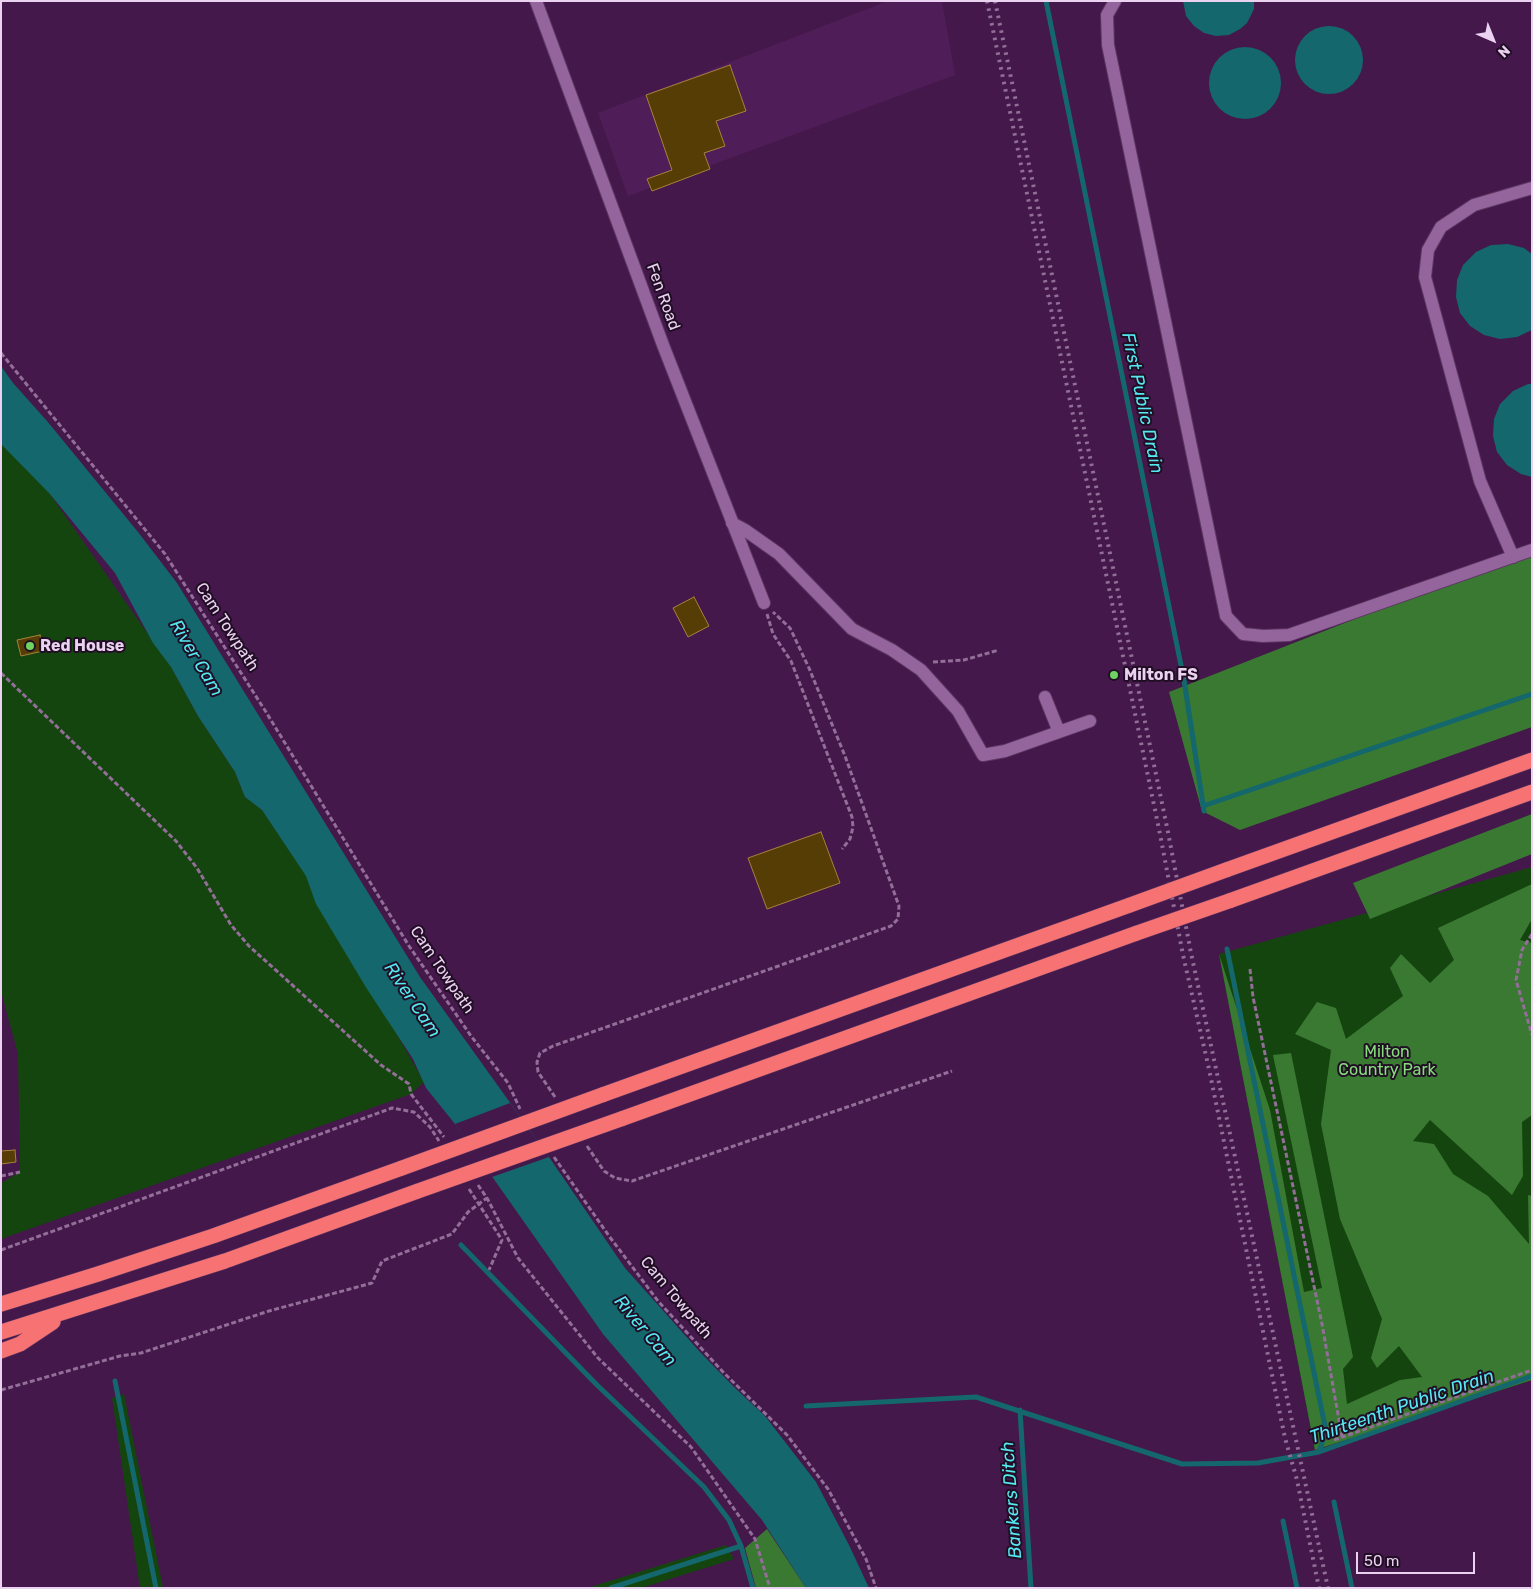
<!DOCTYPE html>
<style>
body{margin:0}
#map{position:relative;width:1533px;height:1589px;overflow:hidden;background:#44184b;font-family:Rubik,sans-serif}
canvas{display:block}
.frame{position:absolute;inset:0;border:2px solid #ecd2f1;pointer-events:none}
.north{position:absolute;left:1468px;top:15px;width:50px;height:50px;-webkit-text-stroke:4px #200e24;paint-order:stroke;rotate:136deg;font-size:14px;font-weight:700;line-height:20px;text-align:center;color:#ecd2f1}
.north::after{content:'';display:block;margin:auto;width:18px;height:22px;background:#ecd2f1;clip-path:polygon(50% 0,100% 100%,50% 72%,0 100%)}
.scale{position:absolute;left:1356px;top:1552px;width:119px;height:22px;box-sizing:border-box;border:2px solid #ecd2f1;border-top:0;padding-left:6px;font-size:15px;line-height:18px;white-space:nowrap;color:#ecd2f1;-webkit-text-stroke:4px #200e24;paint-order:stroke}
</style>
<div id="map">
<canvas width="1533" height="1589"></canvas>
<div class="frame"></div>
<div class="north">N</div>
<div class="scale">50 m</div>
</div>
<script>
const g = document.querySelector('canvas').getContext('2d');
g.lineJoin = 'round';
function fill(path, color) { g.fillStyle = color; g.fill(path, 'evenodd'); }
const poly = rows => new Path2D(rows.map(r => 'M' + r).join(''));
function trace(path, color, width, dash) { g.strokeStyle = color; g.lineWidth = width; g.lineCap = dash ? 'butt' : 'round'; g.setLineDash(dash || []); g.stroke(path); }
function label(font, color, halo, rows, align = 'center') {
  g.font = font + ' Rubik,sans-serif'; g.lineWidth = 4; g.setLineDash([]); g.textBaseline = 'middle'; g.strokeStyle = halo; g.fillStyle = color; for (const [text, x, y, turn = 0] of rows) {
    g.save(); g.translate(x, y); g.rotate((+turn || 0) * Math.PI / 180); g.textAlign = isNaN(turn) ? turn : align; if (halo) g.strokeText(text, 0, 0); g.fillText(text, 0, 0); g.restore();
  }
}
const built = poly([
 [888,1,942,1,955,75,628,196,598,113]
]);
const green = poly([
 [1,424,171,667,198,716,235,772,245,797,262,810,306,875,424,1082,411,1094,1,1239,1,1183,20,1172,18,1054,1,991],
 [1532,867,1532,1380,1315,1450,1219,954],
 [124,1394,163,1588,140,1588,112,1398],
 [726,1545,734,1559,641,1588,587,1588]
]);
const forest = poly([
 [1532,553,1532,727,1240,830,1202,811,1169,692,1482,569],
 [1532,814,1532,854,1370,919,1353,883],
 [1532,884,1532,919,1520,940,1532,943,1532,1115,1522,1122,1523,1176,1512,1195,1430,1120,1413,1141,1434,1144,1453,1174,1488,1196,1529,1244,1528,1195,1532,1196,1532,1380,1315,1450,1219,954,1270,1110,1304,1292,1322,1288,1273,1055,1291,1053,1353,1357,1343,1369,1347,1404,1400,1380,1422,1377,1399,1346,1377,1368,1371,1358,1382,1319,1340,1219,1321,1124,1331,1050,1295,1034,1317,1002,1336,1008,1346,1039,1403,996,1390,968,1401,954,1430,983,1454,960,1438,928],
 [767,1529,806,1588,756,1588,745,1548]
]);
const water = poly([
 [1183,1,1254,1,1254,9,1247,23,1240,29,1229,35,1216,36,1204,33,1194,26,1186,16],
 '1295 60a34 34 0 1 1 68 0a34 34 0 1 1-68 0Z',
 '1209 83a36 36 0 1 1 72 0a36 36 0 1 1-72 0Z',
 [1508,244,1524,248,1532,254,1532,330,1517,337,1500,339,1484,335,1470,326,1460,313,1456,297,1457,280,1463,265,1476,252,1491,245],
 [1,366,13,383,47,421,138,532,177,583,420,977,549,1157,625,1268,700,1352,733,1386,765,1416,816,1482,849,1545,869,1588,806,1588,762,1520,603,1334,455,1124,426,1088,413,1059,367,989,316,904,306,876,262,810,245,797,235,772,198,716,171,667,153,643,115,573,49,493,1,444],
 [1528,384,1532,384,1532,477,1521,474,1507,465,1497,452,1493,436,1494,419,1500,404,1513,391]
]);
const pier = poly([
 [510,1103,549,1157,492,1177,455,1124]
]);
const stream = poly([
 [1046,1,1184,680,1204,811],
 [1203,806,1532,694],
 [1227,949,1326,1431,1319,1452],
 [461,1245,596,1384,704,1487,729,1520,741,1546,753,1588],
 [115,1381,156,1588],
 [806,1406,976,1397,1182,1464,1258,1463,1319,1452,1532,1376],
 [1020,1410,1031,1588],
 [1334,1502,1352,1588],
 [1283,1521,1297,1588],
 [611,1588,741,1546]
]);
const building = poly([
 [730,65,746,111,716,121,725,146,704,153,710,169,652,191,647,179,672,170,646,95,730,65],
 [694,597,709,626,688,637,673,608,694,597],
 [40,635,43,651,21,656,17,640,40,635],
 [821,832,840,883,767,909,748,858,821,832],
 [15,1150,16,1162,1,1164,1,1151,15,1150]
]);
const path = poly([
 [1,353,165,554,266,712,409,946,471,1036,508,1083,520,1109],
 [767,614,773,634,791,661,852,817,853,827,850,839,842,849],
 [933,662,964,660,999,650],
 [1,673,176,841,197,868,231,925,249,946,381,1065,409,1084,411,1094,444,1137],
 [1177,679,1190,676],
 [1532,934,1522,950,1516,980,1532,1035],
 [1250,969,1253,997,1322,1324,1342,1437],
 [555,1097,538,1072,537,1062,540,1053,553,1046,891,926,898,919,899,906,845,756,809,668,790,628,773,612],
 [587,1146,604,1171,615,1178,632,1181,952,1071],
 [554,1157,609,1236,658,1301,723,1372,787,1435,828,1489,866,1559,876,1588],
 [1,1176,20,1172],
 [478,1185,487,1198,518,1258,598,1358,691,1447,755,1539,770,1588],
 [469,1189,502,1240,489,1270],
 [1,1250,392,1108,414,1112,430,1127,439,1141],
 [1,1390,120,1356,141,1353,269,1311,372,1283,382,1261,452,1234,468,1212,487,1198],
 [1334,1440,1532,1370]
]);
const minor = poly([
 [536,1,663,345,764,603],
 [1115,1,1107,15,1108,45,1226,616,1243,634,1263,636,1289,635,1532,550],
 [732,523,745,530,779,554,852,629,892,650,921,670,958,711,983,755,1005,751,1090,721],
 [1513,557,1480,481,1425,277,1428,250,1441,227,1474,205,1532,188],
 [1045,697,1059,732]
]);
const highway = poly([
 [1226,870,1532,760],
 [1229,901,1532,792],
 [602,1095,1130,905],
 [621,1119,1137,933],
 [1,1304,98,1274,213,1236,402,1168],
 [1,1332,225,1261,418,1191],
 [1,1351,20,1344,53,1322]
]);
const rail = poly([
 [987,1,1160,834,1183,955,1209,1069,1285,1438,1297,1480,1319,1588],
 [995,1,1168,832,1191,953,1328,1588]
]);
const highwayBridge = poly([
 [1130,905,1226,870],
 [1137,933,1229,901],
 [402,1168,602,1095],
 [418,1191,621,1119]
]);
const markers = [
 [30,646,5,"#6dd361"],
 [1114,675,5,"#6dd361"]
];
const streetNames = [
 ["Fen Road",663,297,70],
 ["Cam Towpath",227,627,57],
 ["Cam Towpath",442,970,56],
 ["Cam Towpath",676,1298,50]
];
const poiNames = [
 ["Red House",40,646],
 ["Milton FS",1124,675]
];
const parkNames = [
 ["Milton",1387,1052],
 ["Country Park",1387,1070]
];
const waterNames = [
 ["First Public Drain",1142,403,78],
 ["River Cam",196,658,59],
 ["River Cam",412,1000,56],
 ["River Cam",645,1331,50],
 ["Thirteenth Public Drain",1402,1407,-19],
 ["Bankers Ditch",1012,1500,-94]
];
fill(built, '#4f1e58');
fill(green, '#15450f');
fill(forest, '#397931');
fill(water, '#14676d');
fill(pier, '#44184b');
trace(stream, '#14676d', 5);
fill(building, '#563d06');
trace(building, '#a7823b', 1);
trace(minor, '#5c3762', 14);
trace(highway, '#5c3762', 16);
trace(path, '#926e98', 3, [5, 2.5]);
trace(minor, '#94649c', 12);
trace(highway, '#f67273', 15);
trace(rail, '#916e97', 4, [2.5, 5]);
trace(highwayBridge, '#5c3762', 16, []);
trace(highwayBridge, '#f67273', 15);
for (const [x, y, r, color] of markers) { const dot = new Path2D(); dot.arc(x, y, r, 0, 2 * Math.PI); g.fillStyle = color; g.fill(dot); trace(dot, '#200e24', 2); }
label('16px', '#ecd2f1', '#200e24', streetNames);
label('bold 16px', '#ecd2f1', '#200e24', poiNames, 'left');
label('16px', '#87dc7c', '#200e24', parkNames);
label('italic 18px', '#55e8f2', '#200e24', waterNames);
</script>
